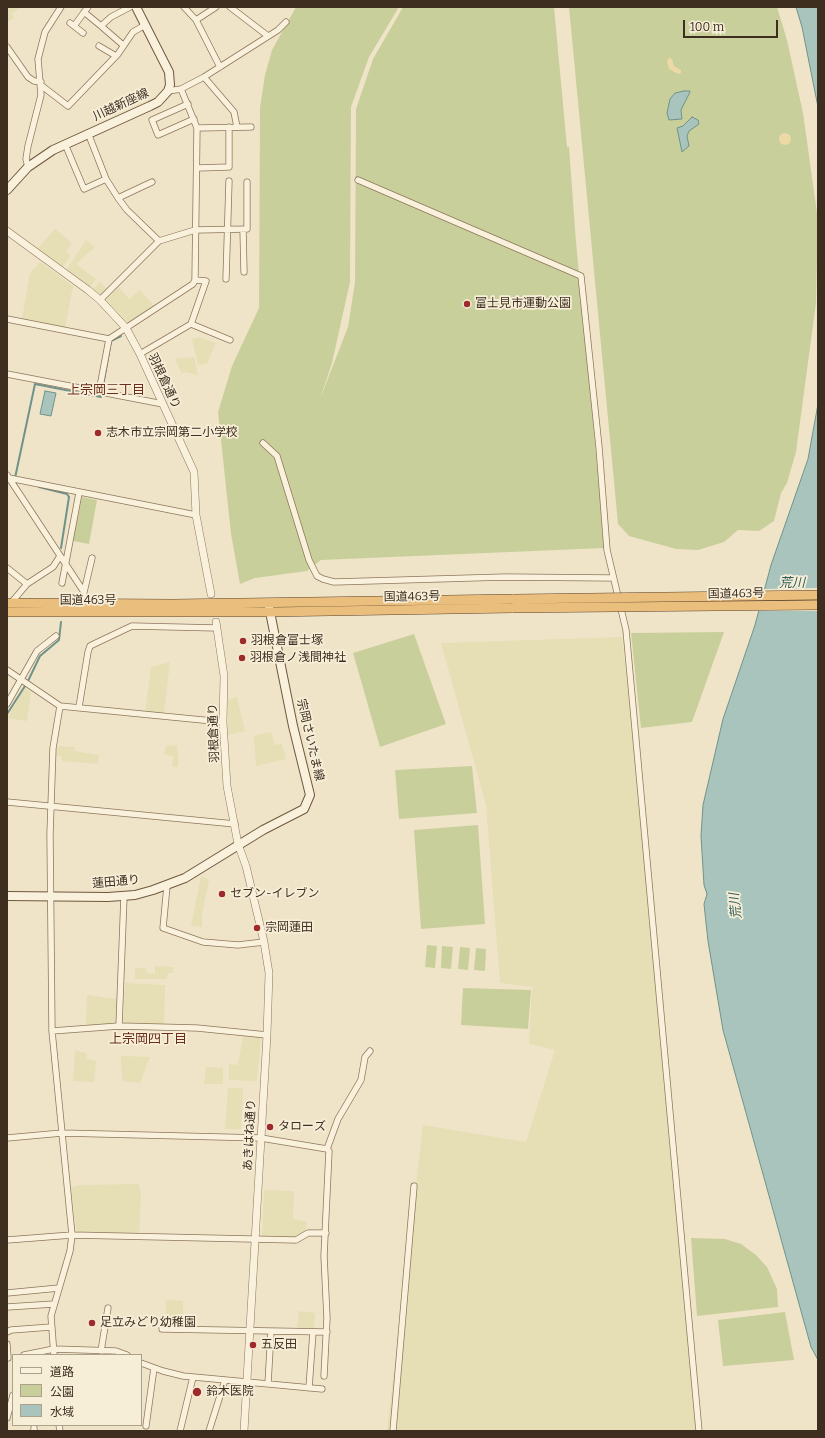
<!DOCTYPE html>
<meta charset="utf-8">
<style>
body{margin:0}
#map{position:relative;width:825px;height:1438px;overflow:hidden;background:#f0e4c8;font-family:Bitter,"Noto Sans JP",serif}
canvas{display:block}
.frame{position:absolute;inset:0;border:8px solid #3d2e20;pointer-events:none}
.legend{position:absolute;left:12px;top:1354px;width:130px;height:72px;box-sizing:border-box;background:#f7eed8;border:1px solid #ada18e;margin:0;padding:5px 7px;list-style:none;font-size:12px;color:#3d2e20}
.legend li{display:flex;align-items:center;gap:8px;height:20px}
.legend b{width:20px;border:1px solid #ada18e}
.scale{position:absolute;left:683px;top:20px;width:95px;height:18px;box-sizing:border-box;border:2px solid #3d2e20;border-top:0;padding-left:5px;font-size:12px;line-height:14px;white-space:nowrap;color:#3d2e20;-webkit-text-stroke:3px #f7eed8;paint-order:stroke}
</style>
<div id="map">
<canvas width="825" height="1438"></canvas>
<div class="frame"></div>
<ul class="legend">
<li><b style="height:5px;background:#faf1dc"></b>道路</li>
<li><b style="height:11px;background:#c9cf9b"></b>公園</li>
<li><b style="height:11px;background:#a9c4bc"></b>水域</li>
</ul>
<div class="scale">100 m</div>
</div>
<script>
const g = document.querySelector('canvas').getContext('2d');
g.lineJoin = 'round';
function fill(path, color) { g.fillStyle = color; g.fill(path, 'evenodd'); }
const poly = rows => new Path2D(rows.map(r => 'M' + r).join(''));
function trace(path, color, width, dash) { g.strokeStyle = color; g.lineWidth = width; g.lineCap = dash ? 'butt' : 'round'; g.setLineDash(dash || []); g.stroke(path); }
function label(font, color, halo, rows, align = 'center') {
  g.font = font + ' Bitter,"Noto Sans JP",serif'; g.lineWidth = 3.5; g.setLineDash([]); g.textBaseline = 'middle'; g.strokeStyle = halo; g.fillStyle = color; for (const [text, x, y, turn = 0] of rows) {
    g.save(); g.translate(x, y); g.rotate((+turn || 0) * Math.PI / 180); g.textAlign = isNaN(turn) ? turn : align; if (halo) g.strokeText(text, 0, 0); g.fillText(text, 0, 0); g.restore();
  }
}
const farmland = poly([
 [7,7,22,7,12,13,14,18,7,22],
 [55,229,72,243,66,252,71,256,62,267,37,249],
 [86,240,95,247,76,264,96,279,91,286,88,287,67,269],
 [40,262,73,286,65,328,22,319,30,273],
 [99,282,108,289,102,295,93,290],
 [119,287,129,299,140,290,154,306,131,323,127,322,107,301,107,299],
 [199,337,216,343,207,364,198,365,192,339],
 [194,357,198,375,184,372,182,374,175,359],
 [622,637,653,924,698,1431,387,1431,423,1125,526,1142,555,1050,529,1044,532,987,500,983,486,805,441,643],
 [170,662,164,714,145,712,151,667],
 [25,688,31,692,27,721,7,718],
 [237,697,245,731,228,735,228,700],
 [271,732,275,745,282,744,286,759,256,766,254,736],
 [177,745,178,757,178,767,172,766,173,756,164,755,166,746],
 [59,746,74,747,74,751,99,755,98,764,62,761,61,756,56,756,57,749],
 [201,876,209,880,202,914,202,927,191,926],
 [155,966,173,967,173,973,168,973,167,979,135,979,135,968,146,968,147,973,155,974],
 [125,983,165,985,164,1025,123,1024],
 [87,995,118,999,117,1024,86,1026],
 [243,1035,261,1036,257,1081,229,1080,229,1064,238,1065],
 [75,1050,87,1054,86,1059,96,1061,94,1082,73,1081],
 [121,1056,150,1057,140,1083,122,1081],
 [206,1067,223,1068,223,1084,204,1084],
 [228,1088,243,1088,241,1129,225,1129],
 [139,1184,141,1196,139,1234,78,1232,76,1230,71,1188,79,1185],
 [264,1190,294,1191,293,1219,307,1222,305,1232,296,1238,262,1237],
 [166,1300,183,1301,183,1316,176,1316,176,1324,167,1324],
 [299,1311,315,1313,314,1329,297,1328]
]);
const green = poly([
 [296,7,399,7,369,57,351,107,350,282,332,363,320,399,348,327,355,282,356,109,373,59,403,7,554,7,567,147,569,147,576,242,605,548,321,560,307,571,255,578,240,584,231,534,218,412,232,366,259,308,260,108,265,75,272,50],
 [569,7,777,7,787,40,803,113,818,220,816,303,796,452,787,483,781,493,774,521,759,531,738,530,724,542,698,550,676,549,629,536,618,524],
 [82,497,97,500,89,544,73,541],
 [724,632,692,722,641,728,631,633],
 [414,634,446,724,380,747,353,653],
 [472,766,477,813,399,819,395,770],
 [478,825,485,924,421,929,414,830],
 [427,945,437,946,435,968,425,967],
 [442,946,453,947,451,969,441,968],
 [460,947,470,948,468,970,458,969],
 [476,948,486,949,485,971,474,970],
 [463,988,531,990,528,1029,461,1025],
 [691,1238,725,1239,741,1244,756,1255,767,1267,777,1289,778,1307,697,1316],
 [785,1312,794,1360,723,1366,718,1320]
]);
const sand = poly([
 [669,58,672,59,674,66,681,70,681,73,678,74,669,69,667,61],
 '779 139a6 6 0 1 1 12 0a6 6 0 1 1-12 0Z'
]);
const water = poly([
 [796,7,818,7,818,107,802,27,796,7],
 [684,91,690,91,690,92,681,110,682,119,669,120,667,113,670,99,675,93,684,91],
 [692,117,698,120,699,124,689,131,687,136,689,146,682,152,677,128,683,126,692,117],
 [45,391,56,393,51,416,40,414,45,391],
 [818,404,818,1360,811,1347,723,1030,708,941,704,904,707,894,704,885,701,836,703,805,723,719,755,625,771,565,808,459,818,404]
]);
const pier = poly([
 [818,588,818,611,757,611,762,589]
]);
const stream = poly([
 [15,478,35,384,101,397,111,341,121,336],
 [39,487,67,494,69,497,61,548],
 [28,681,40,656,59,640,61,622],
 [7,714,25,686]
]);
const minor = poly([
 [184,7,196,20,220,67],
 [230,7,268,36],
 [84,12,101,26],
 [196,20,216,7],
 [70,23,74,26,88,7],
 [74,26,83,33],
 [123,45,101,26,111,17,130,7],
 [99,46,116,56],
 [7,47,28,77,34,81,41,82],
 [204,77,234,112,237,127],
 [42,86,68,106,118,54,133,32,145,25],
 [168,91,181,89,204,77,278,30,286,22],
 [188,104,152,120,158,135,194,119],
 [197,128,251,127],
 [88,133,106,179,118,198,127,210,159,241],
 [65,144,84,189,106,179],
 [28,167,26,159,28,146,41,95,38,59,45,32,61,7],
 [197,168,229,167,229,127],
 [358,180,581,276,599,447,607,550,626,630,699,1431],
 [118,198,152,182],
 [243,229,244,272],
 [226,279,229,181],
 [100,300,159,241,195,230,247,229,247,182],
 [7,319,109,339,193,284,195,280,197,128,181,89],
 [191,324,230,340],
 [140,354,191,324,206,281,195,280],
 [7,374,163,404],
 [99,392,109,339],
 [263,443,277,456,309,560,317,576,323,579,334,582,505,577,613,578],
 [7,475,84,592,83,603],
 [9,478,196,515],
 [7,568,27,584],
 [62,583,79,493],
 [84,592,92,558],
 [11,603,27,584,53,567,60,556],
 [7,670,60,706,223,722],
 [7,704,37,651,56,636],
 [79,707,88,652,90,646,94,644,132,626,217,628],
 [7,802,235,824],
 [167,886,163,928,203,942,238,945,264,942],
 [119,1026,124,896],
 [52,1031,119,1026,197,1028,267,1035],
 [7,1138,62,1133,261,1138,327,1149],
 [7,1240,72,1235,296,1240,308,1233,326,1233],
 [7,1293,59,1288],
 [7,1307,54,1304],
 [162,1329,327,1332],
 [7,1332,11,1330,51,1327],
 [7,1344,8,1358],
 [101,1351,108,1308],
 [24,1355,54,1349,116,1351,127,1355],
 [54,1355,51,1316,70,1251,72,1235,52,1031,50,834,53,748,60,706],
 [141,1363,163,1371,183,1376,322,1389],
 [324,1376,327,1318,324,1256,329,1151,327,1149,338,1119,361,1080,365,1057,370,1051],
 [268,1384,271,1331],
 [309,1388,313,1332],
 [7,1418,13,1395],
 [59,1425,60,1431],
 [146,1426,154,1368],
 [34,1431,34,1428],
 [180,1431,193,1377],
 [209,1431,225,1380],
 [393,1431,414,1186]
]);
const tertiary = poly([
 [7,231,88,290,100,300,126,328,140,354,194,472,196,515,211,594],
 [216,622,224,676,223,722,227,786,238,844,246,866,264,942,269,973,267,1035,244,1431]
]);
const secondary = poly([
 [7,190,28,167,53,150,150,106,158,102,168,91,170,85,169,72,136,7],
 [7,896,108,897,135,895,153,890,185,878,263,830,304,809,310,795,293,726,269,607]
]);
const trunk = poly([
 [7,603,173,604,514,599],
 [7,612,270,612,513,608]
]);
const trunkBridge = poly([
 [514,599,818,595],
 [513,608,818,605]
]);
const markers = [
 [467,304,4,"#9e2a2b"],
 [98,433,4,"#9e2a2b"],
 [243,641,4,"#9e2a2b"],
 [242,658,4,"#9e2a2b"],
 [222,894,4,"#9e2a2b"],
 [257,928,4,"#9e2a2b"],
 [270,1127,4,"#9e2a2b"],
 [92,1323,4,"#9e2a2b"],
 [253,1345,4,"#9e2a2b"],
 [197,1392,5,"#9e2a2b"]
];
const streetNames = [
 ["川越新座線",121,105,-25],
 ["羽根倉通り",164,381,65],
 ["国道463号",736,594,-1],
 ["国道463号",412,597,-1],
 ["国道463号",88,601],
 ["羽根倉通り",214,733,-92],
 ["宗岡さいたま線",310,740,77],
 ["蓮田通り",116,882,-5],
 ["あきはね通り",250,1135,-87]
];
const poiNames = [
 ["富士見市運動公園",475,304],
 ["志木市立宗岡第二小学校",106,433],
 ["羽根倉富士塚",251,641],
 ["羽根倉ノ浅間神社",250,658],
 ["セブン-イレブン",230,894],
 ["宗岡蓮田",265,928],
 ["タローズ",278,1127],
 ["足立みどり幼稚園",100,1323],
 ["五反田",261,1345],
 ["鈴木医院",206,1392]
];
const neighbourhoodNames = [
 ["上宗岡三丁目",106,390],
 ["上宗岡四丁目",148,1039]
];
const waterNames = [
 ["荒川",792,583],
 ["荒川",736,906,-96]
];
fill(farmland, '#e6deb5');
fill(green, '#c9cf9b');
fill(sand, '#ecd9a5');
fill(water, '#a9c4bc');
trace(water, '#6f938a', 1);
fill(pier, '#f0e4c8');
trace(stream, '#6f938a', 2);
trace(minor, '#8d765c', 7);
trace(tertiary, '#8d765c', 8);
trace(secondary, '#6f573f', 10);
trace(trunk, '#5b4430', 10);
trace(minor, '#faf1dc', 5.5);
trace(tertiary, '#faf1dc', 7);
trace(secondary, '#faf1dc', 8);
trace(trunk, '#eabe7c', 9);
trace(trunkBridge, '#5b4430', 10, []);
trace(trunkBridge, '#eabe7c', 9);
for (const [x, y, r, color] of markers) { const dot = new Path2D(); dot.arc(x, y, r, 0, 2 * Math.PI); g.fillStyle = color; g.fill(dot); trace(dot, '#f7eed8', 1.5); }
label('12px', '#3d2e20', '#f7eed8', streetNames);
label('12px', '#3d2e20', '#f7eed8', poiNames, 'left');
label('13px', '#6b2e1e', '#f7eed8', neighbourhoodNames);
label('italic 13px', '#2f5d5a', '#f7eed8', waterNames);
</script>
